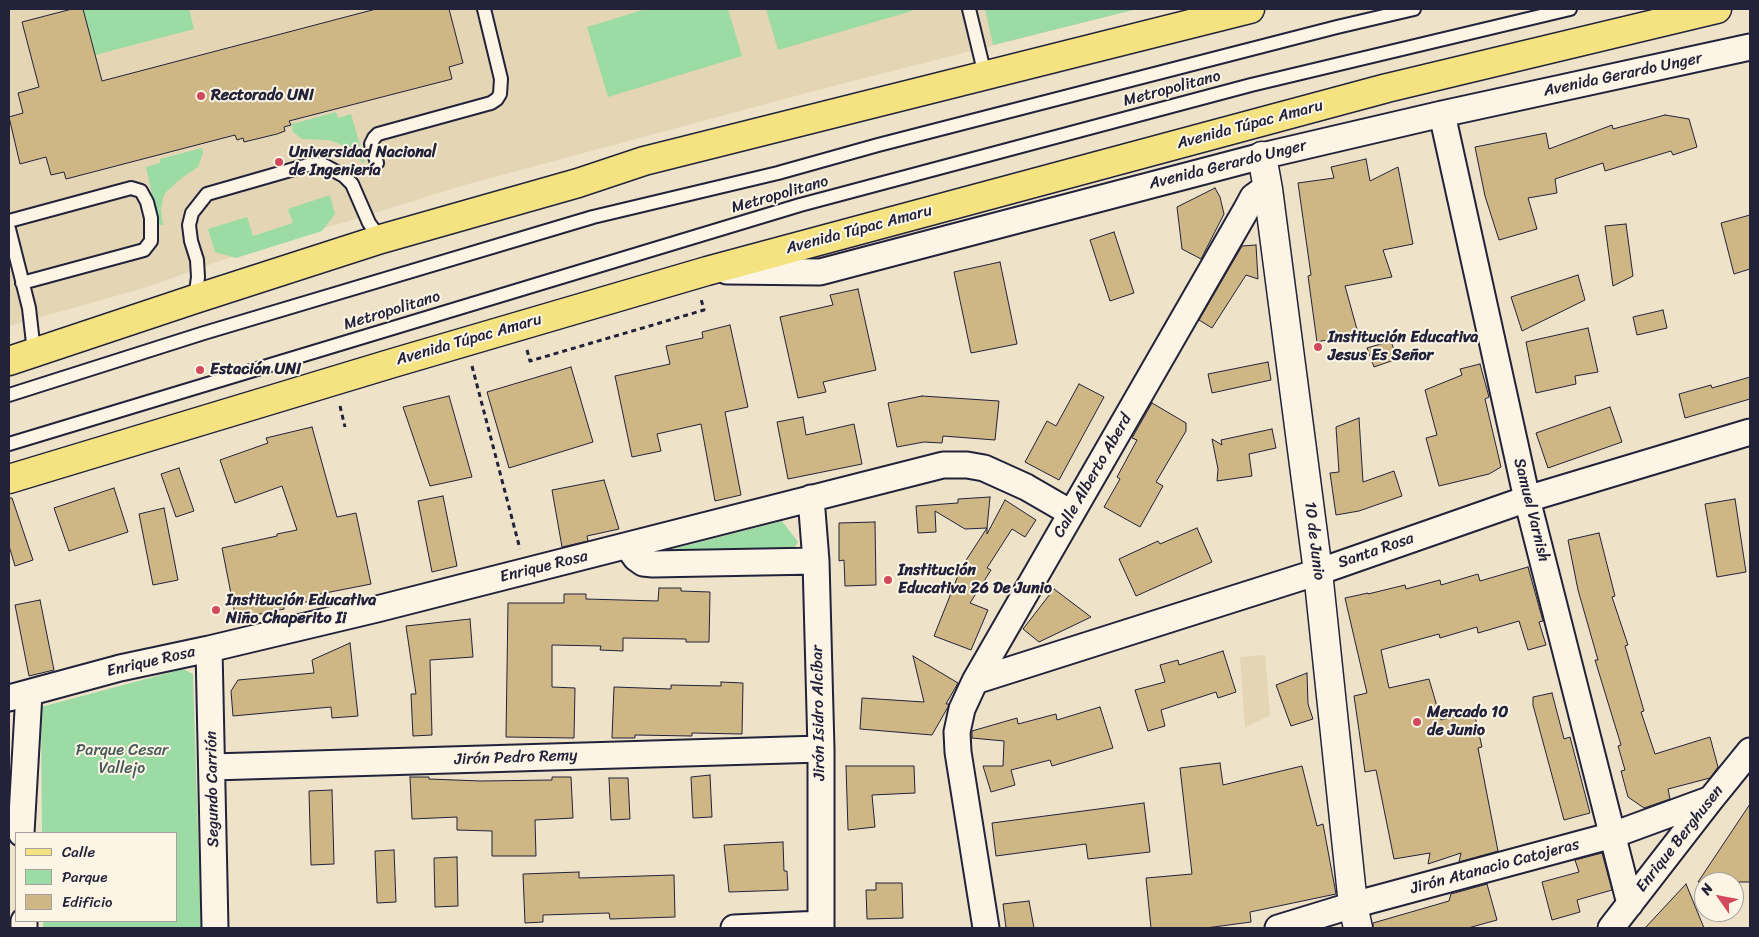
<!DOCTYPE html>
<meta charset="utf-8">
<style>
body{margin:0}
#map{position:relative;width:1759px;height:937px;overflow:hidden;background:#eee2c8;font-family:Sriracha,sans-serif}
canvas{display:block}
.frame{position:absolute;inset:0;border:10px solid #22223b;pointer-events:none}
.legend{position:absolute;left:15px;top:832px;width:162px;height:90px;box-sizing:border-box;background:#fcf5e5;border:1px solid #a5a1a1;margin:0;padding:6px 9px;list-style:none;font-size:15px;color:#22223b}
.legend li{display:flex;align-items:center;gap:10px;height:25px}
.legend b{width:25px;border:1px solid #a5a1a1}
.north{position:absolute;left:1694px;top:872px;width:50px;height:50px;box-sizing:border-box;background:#fcf5e5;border:1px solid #a5a1a1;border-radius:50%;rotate:303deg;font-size:14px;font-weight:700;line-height:20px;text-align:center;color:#22223b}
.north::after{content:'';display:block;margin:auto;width:18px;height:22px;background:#d1495b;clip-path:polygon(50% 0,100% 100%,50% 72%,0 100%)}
</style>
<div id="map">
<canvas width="1759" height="937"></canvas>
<div class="frame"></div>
<ul class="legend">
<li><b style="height:6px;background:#f5e382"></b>Calle</li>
<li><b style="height:14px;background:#9cdba4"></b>Parque</li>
<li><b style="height:14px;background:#ceb685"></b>Edificio</li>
</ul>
<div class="north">N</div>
</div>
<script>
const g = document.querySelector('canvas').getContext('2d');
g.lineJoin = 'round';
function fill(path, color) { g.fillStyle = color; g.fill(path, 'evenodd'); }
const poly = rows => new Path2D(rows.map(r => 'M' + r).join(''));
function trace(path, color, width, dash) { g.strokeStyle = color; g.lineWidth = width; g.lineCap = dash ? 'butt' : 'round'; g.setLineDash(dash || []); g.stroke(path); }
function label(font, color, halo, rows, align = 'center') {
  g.font = font + ' Sriracha,sans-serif'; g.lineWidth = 4; g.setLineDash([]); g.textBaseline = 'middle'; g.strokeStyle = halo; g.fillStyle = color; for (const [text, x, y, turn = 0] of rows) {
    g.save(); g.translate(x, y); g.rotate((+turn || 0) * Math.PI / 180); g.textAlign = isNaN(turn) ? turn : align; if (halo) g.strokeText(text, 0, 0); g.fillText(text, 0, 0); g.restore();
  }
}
const built = poly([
 [9,9,1137,9,829,87,461,186,349,221,276,241,144,288,9,326],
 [1265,655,1270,715,1245,728,1240,657]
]);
const green = poly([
 [82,9,189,9,194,29,95,55],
 [646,9,728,9,742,56,608,97,587,27],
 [766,9,911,9,912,11,778,50],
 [985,9,1137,9,993,45],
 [336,112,338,118,351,114,365,162,363,163,353,153,338,143,328,140,302,139,293,132,292,124],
 [202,148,203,153,198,167,183,177,166,192,163,198,161,210,163,225,159,225,146,167,160,163,160,159],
 [330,195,335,214,322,231,236,258,215,252,208,229,247,217,253,236,293,223,288,209],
 [782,521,798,542,793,550,669,550],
 [183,669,193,674,201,928,43,928,43,921,176,921,176,833,42,833,41,707]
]);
const building = poly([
 [72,9,83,9,102,81,376,9,449,9,463,63,449,67,452,79,289,121,291,125,284,127,285,131,277,134,244,142,243,138,237,140,235,135,66,179,64,172,51,175,46,157,20,164,9,117,23,113,18,93,39,87,22,22,72,9],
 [1665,115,1689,119,1697,147,1673,155,1671,151,1605,171,1603,163,1555,179,1557,193,1528,198,1537,229,1499,240,1485,196,1475,147,1546,133,1549,149,1612,125,1613,129,1665,115],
 [1366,159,1370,181,1398,167,1413,244,1383,250,1392,277,1345,286,1358,333,1317,342,1308,276,1311,275,1298,183,1334,178,1331,167,1366,159],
 [1215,188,1220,197,1224,214,1201,259,1182,249,1177,207,1215,188],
 [1750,215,1750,269,1734,274,1721,223,1750,215],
 [1626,224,1633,276,1613,286,1605,226,1626,224],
 [1114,232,1134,293,1110,301,1090,240,1114,232],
 [1256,245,1258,279,1246,275,1212,328,1199,320,1242,246,1256,245],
 [1000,262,1017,344,971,353,954,272,1000,262],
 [1578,275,1585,300,1522,331,1511,297,1578,275],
 [858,289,876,370,823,382,826,392,798,398,780,317,833,305,830,295,858,289],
 [1663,310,1667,328,1637,335,1633,317,1663,310],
 [730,325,748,407,725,412,741,495,715,501,701,424,657,434,661,451,632,457,615,376,670,364,666,346,703,338,702,332,730,325],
 [1588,328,1598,372,1575,376,1576,384,1536,393,1526,342,1588,328],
 [1391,341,1397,359,1374,367,1367,348,1391,341],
 [1268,362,1271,380,1212,393,1208,374,1268,362],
 [1480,364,1489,397,1485,399,1501,467,1489,474,1439,486,1426,438,1437,435,1425,390,1462,375,1460,369,1480,364],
 [571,367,593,442,509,468,487,392,571,367],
 [1750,377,1750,399,1685,418,1679,394,1711,385,1712,388,1750,377],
 [1079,384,1104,397,1059,480,1025,462,1047,421,1056,426,1079,384],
 [449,396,472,477,430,486,403,407,449,396],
 [922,396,999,401,995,440,943,436,942,443,924,442,897,447,888,403,922,396],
 [1152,403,1186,423,1186,431,1156,482,1163,486,1140,527,1104,507,1120,479,1117,477,1137,440,1132,438,1152,403],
 [1610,407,1622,442,1548,468,1536,433,1610,407],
 [803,417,806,435,854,424,862,464,788,479,777,422,803,417],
 [1359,418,1363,482,1394,471,1402,496,1359,511,1336,515,1330,473,1339,472,1336,427,1359,418],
 [312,427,337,517,356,513,371,584,315,595,316,600,284,606,284,609,236,619,222,548,277,536,277,534,297,530,282,486,235,503,220,460,268,443,266,438,312,427],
 [1272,429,1276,448,1249,454,1252,476,1217,481,1218,469,1212,439,1222,445,1221,440,1272,429],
 [179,468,194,511,176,517,161,474,179,468],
 [604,480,619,529,587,536,588,541,562,547,552,490,604,480],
 [114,488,128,532,69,551,54,508,114,488],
 [443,496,457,566,432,572,418,501,443,496],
 [990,497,987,528,965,529,935,511,936,532,918,533,916,506,958,503,958,499,990,497],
 [9,498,12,498,33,560,15,566,9,546,9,498],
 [1735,499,1746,572,1717,577,1705,504,1735,499],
 [1005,500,1036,520,1025,537,1012,529,987,568,991,570,970,603,988,610,971,650,934,636,961,568,987,528,987,534,1005,500],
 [164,508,178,580,153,585,139,514,164,508],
 [875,522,876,585,845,586,844,560,839,561,839,523,875,522],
 [1197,528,1212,562,1136,596,1119,559,1158,541,1160,544,1197,528],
 [1599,533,1615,596,1612,597,1628,645,1625,646,1644,711,1641,712,1655,754,1710,737,1718,767,1710,778,1668,789,1670,799,1644,808,1628,797,1621,771,1625,770,1618,746,1621,745,1595,660,1598,660,1578,590,1568,540,1599,533],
 [1528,567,1543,621,1539,622,1546,645,1528,650,1519,621,1478,633,1477,627,1440,638,1439,634,1381,650,1389,688,1429,679,1441,720,1474,712,1482,747,1478,748,1498,851,1459,862,1461,853,1428,864,1430,853,1394,859,1376,770,1365,772,1354,696,1367,693,1345,598,1368,593,1368,594,1405,585,1406,589,1440,580,1441,585,1478,574,1480,581,1528,567],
 [659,588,681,588,681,591,710,592,709,642,686,642,686,639,623,638,623,651,600,650,601,646,552,645,552,687,575,688,574,738,506,737,508,603,564,603,564,594,586,594,586,599,658,601,659,588],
 [1054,589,1091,617,1039,642,1023,629,1054,589],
 [40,600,54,670,29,676,15,605,40,600],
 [470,619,473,657,430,660,432,735,413,736,411,694,416,694,406,626,470,619],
 [350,643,358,716,332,718,331,707,233,716,231,691,238,680,314,673,312,660,350,643],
 [1223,651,1236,692,1218,698,1216,692,1161,710,1165,726,1148,731,1135,690,1165,682,1160,665,1178,660,1179,665,1223,651],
 [913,656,958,683,946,704,949,704,948,707,932,735,860,729,862,698,924,702,913,656],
 [1307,673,1308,704,1313,719,1291,726,1276,685,1307,673],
 [721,682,743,683,742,734,692,733,692,736,635,735,635,738,612,738,614,687,671,689,671,685,721,686,721,682],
 [1552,693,1564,739,1570,737,1590,813,1564,820,1533,705,1533,697,1552,693],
 [1100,707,1113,748,1052,766,1050,760,1011,770,1015,785,991,792,983,766,1003,766,1004,741,972,738,972,731,1017,718,1018,724,1056,714,1057,720,1100,707],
 [1220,763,1223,785,1302,766,1317,826,1323,824,1336,894,1250,912,1251,922,1206,928,1151,928,1146,878,1192,874,1180,768,1220,763],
 [846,766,914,766,915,793,872,795,875,827,848,830,846,766],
 [710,775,712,817,693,818,691,777,710,775],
 [410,777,429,777,429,779,481,781,552,780,552,777,571,777,573,818,535,820,536,856,492,856,492,831,457,830,457,817,412,819,410,777],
 [609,778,628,778,630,819,611,820,609,778],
 [332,790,334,864,311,865,309,791,332,790],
 [1144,803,1150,852,1088,859,1086,844,996,856,992,823,1144,803],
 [1750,804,1750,882,1698,882,1750,804],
 [783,842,784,871,787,871,788,890,729,892,724,845,783,842],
 [394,850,396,902,377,903,375,851,394,850],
 [1602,853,1612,890,1577,900,1580,912,1552,920,1542,882,1579,872,1575,860,1602,853],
 [457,857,458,906,435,907,434,858,457,857],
 [579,872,579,878,674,875,675,917,610,919,609,913,543,915,543,922,525,923,523,874,579,872],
 [876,883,902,883,903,918,867,919,866,890,876,890,876,883],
 [1487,884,1497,920,1468,928,1373,928,1373,923,1449,901,1451,894,1487,884],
 [1686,884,1704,928,1645,928,1686,884],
 [1029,901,1034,928,1006,928,1003,904,1029,901]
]);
const path = poly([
 [527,350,530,361,704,310,701,299],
 [472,366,520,549],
 [340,406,345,427]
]);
const lane = poly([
 [969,9,985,75],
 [377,163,371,144,374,138,378,134,491,103,497,99,500,94,501,79,484,9],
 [9,221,131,188,141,191,147,202,151,218,151,241,144,250,22,283],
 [9,229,29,308,34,352],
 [195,299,198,277,197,260,191,241,189,225,192,213,207,194,308,165,322,164,344,176,352,184,369,223,381,239],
 [9,395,204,333,593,217,778,173,878,145,1337,27,1414,9],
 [9,444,800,205,1251,85,1570,9]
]);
const street = poly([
 [1442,114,1527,499,1630,904],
 [727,271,820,272,1262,156,1442,114,1750,47],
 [811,498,816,561,821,749,821,928],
 [631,545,631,551,636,558,643,563,653,564,816,561],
 [209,649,215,928],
 [975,681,1318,572,1527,499,1750,432],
 [9,698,120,668,209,649,377,609,943,465,967,465,984,468,1026,487,1071,513],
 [212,767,821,749],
 [21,833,29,693],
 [24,921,24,928],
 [734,928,821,924],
 [986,928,958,752,957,732,962,709,975,681,1246,210,1253,197,1260,192,1268,189],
 [1278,928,1353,905,1613,835,1711,799],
 [1611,928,1711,799,1750,751]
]);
const secondary = poly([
 [1262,156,1268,189,1318,572,1353,905,1358,928]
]);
const primary = poly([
 [9,361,195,299,381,239,578,183,644,161,1250,9],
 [9,479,393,363,707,271,1387,88,1717,9]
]);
const markers = [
 [201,96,5,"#d1495b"],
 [279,162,5,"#d1495b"],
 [1318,347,5,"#d1495b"],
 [200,370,5,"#d1495b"],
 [888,580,5,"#d1495b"],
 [216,610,5,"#d1495b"],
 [1417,722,5,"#d1495b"]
];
const streetNames = [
 ["Avenida Gerardo Unger",1623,75,-12],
 ["Metropolitano",1172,89,-15],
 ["Avenida Túpac Amaru",1250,125,-15],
 ["Avenida Gerardo Unger",1228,165,-14],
 ["Metropolitano",780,195,-16],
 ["Avenida Túpac Amaru",859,230,-15],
 ["Metropolitano",392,311,-17],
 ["Avenida Túpac Amaru",469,340,-16],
 ["Calle Alberto Aberd",1093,476,-60],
 ["Samuel Varnish",1531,510,76],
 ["10 de Junio",1314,541,83],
 ["Santa Rosa",1376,551,-19],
 ["Enrique Rosa",544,567,-14],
 ["Enrique Rosa",151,662,-13],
 ["Jirón Isidro Alcíbar",819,713,-91],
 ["Jirón Pedro Remy",516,758,-2],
 ["Segundo Carrión",213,789,-91],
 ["Enrique Berghusen",1680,839,-52],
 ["Jirón Atanacio Catojeras",1495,867,-15]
];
const poiNames = [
 ["Rectorado UNI",211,96],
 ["Universidad Nacional",289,153],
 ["de Ingeniería",289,171],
 ["Institución Educativa",1328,338],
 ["Jesus Es Señor",1328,356],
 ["Estación UNI",210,370],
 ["Institución",898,571],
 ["Educativa 26 De Junio",898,589],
 ["Institución Educativa",226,601],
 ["Niño Chaperito Ii",226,619],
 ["Mercado 10",1427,713],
 ["de Junio",1427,731]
];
const parkNames = [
 ["Parque Cesar",122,751],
 ["Vallejo",122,769]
];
fill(built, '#e4d5b4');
fill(green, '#9cdba4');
fill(building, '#ceb685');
trace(building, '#22223b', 1);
trace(lane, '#22223b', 16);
trace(street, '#22223b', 29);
trace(secondary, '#22223b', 31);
trace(primary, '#22223b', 31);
trace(path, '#22223b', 3, [5, 4]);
trace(lane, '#fcf5e5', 12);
trace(street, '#fcf5e5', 25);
trace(secondary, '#fcf5e5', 28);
trace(primary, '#f5e382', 28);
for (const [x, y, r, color] of markers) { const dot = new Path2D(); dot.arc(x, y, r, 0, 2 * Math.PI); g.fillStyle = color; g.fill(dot); trace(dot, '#fcf5e5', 2); }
label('16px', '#22223b', '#fcf5e5', streetNames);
label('bold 16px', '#22223b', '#fcf5e5', poiNames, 'left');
label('16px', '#475a5a', '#fcf5e5', parkNames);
</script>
